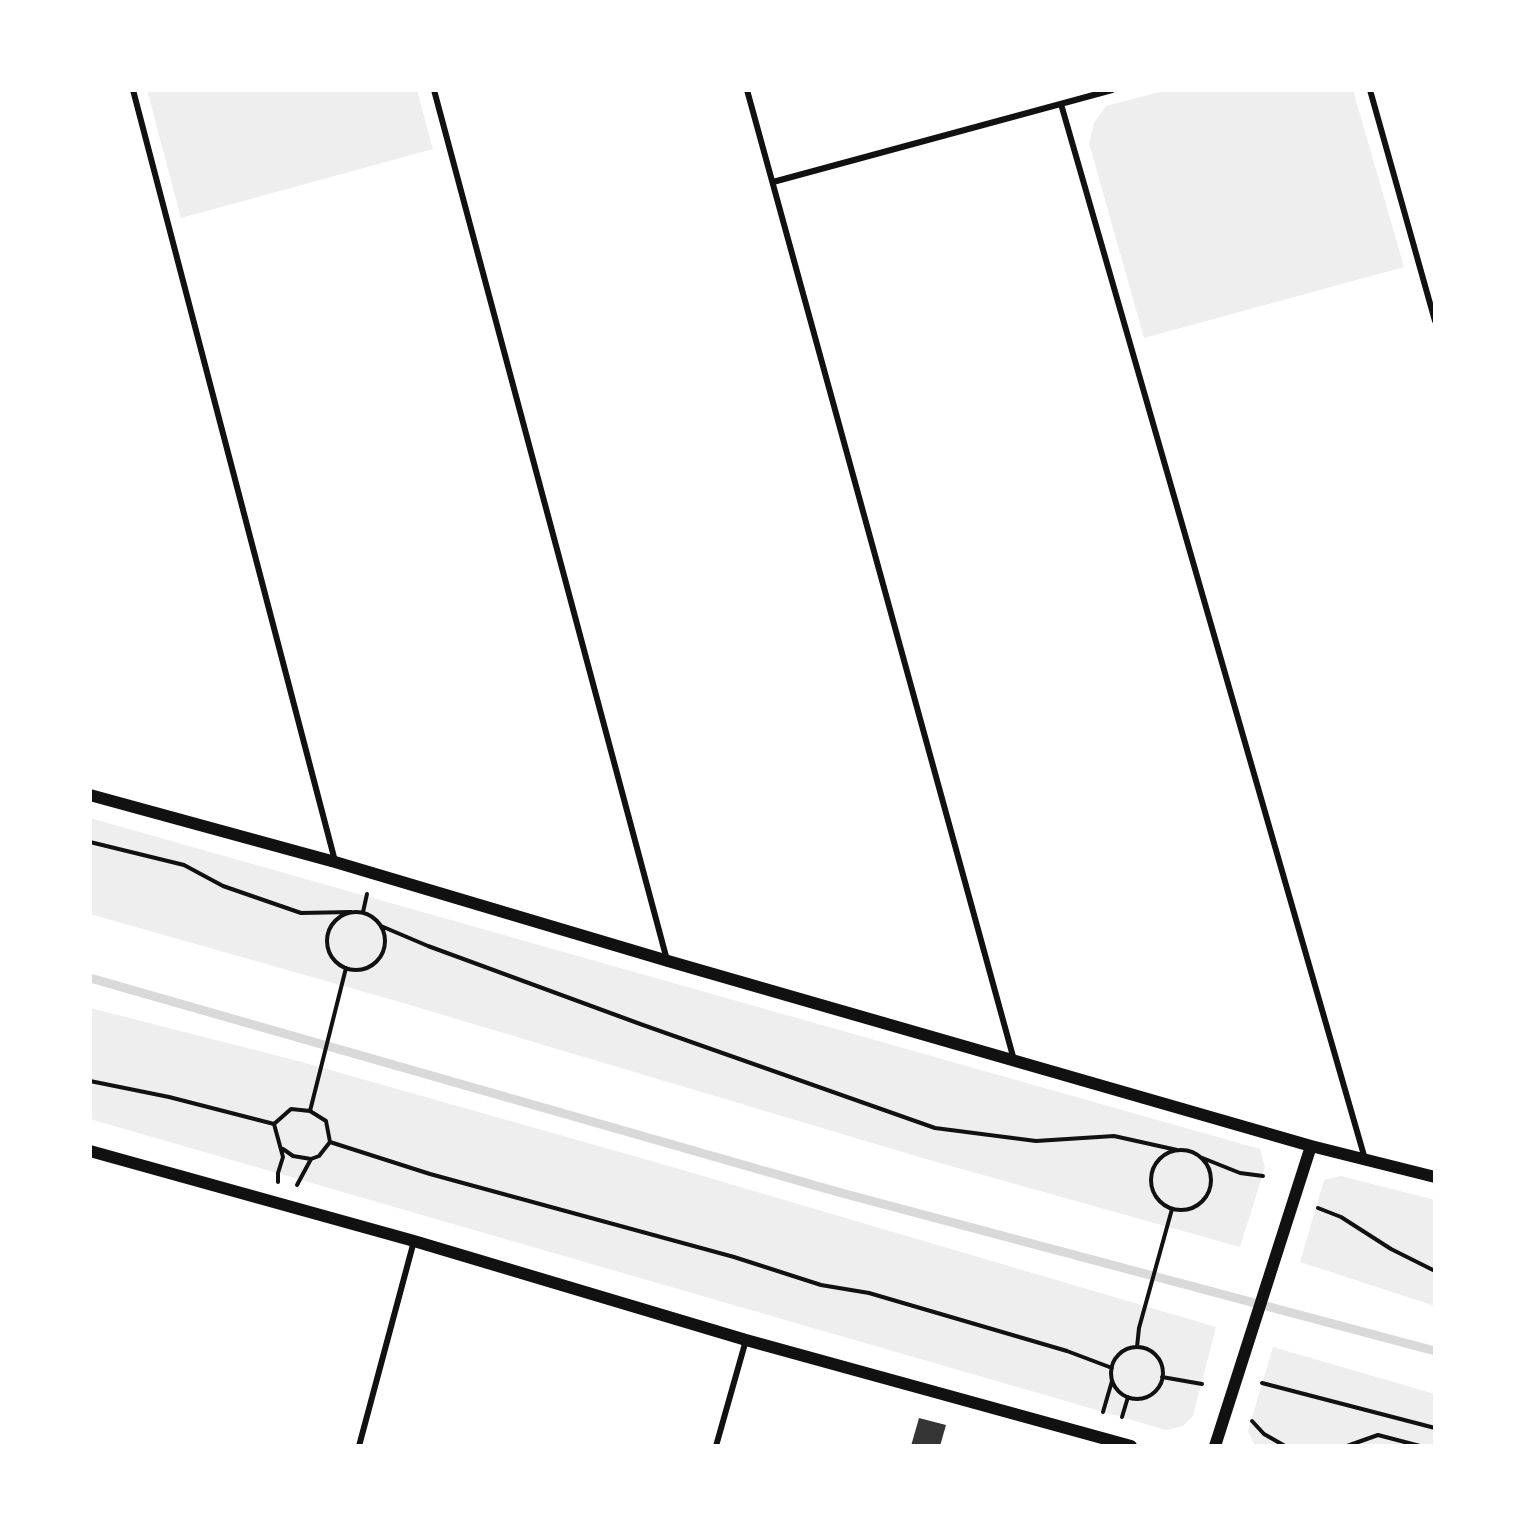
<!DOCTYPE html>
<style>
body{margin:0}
#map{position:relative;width:1525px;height:1536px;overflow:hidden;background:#fff;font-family:Raleway,sans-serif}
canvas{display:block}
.frame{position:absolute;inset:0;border:92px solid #fff;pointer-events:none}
</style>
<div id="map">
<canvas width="1525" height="1536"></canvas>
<div class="frame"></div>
</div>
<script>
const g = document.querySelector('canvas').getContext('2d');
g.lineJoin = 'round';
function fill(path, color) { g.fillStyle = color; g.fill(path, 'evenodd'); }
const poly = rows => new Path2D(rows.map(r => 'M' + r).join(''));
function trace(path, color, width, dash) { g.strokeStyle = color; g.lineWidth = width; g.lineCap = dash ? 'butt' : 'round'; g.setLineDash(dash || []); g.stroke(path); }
const green = poly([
 [147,90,417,90,433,149,181,218],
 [1168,90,1353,90,1404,267,1144,338,1089,143,1094,123,1106,106],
 [90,818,1260,1149,1265,1167,1240,1247,926,1159,393,1000,90,914],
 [90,1008,302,1062,676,1168,1216,1327,1193,1416,1183,1426,1166,1430,90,1119],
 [1341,1176,1435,1200,1435,1306,1300,1262,1324,1180],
 [1273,1347,1435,1394,1435,1446,1255,1446,1248,1431]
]);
const stream = poly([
 [90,978,838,1192,1435,1351]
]);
const building = poly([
 [919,1418,946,1425,940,1446,911,1446]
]);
const path = poly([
 [90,842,184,865,223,886,301,913,351,912],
 '327 941a29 29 0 1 1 58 0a29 29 0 1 1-58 0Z',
 [363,912,367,894],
 [381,926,428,946,643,1025,935,1128,1036,1141,1114,1136,1177,1150],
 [90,1081,169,1097,274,1124,291,1109,310,1111,326,1121,330,1142,430,1174,734,1257,821,1285,869,1293,1067,1351,1112,1368],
 [310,1111,346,968],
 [274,1124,283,1157,278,1173,278,1182],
 [283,1149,293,1156,311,1159],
 '1151 1180a30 30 0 1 1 60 0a30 30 0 1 1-60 0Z',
 [1200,1157,1240,1173,1263,1176],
 [297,1185,311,1159,319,1156,330,1142],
 [1318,1208,1341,1217,1391,1249,1435,1271],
 [1137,1347,1139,1328,1172,1209],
 '1111 1373a26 26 0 1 1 52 0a26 26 0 1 1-52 0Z',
 [1162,1377,1202,1384],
 [1262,1383,1435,1428],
 [1103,1412,1112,1381],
 [1122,1417,1128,1397],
 [1252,1421,1264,1434,1285,1446],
 [1347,1446,1378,1435,1420,1446]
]);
const minor = poly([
 [133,90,335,861],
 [434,90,667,960],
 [747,90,1014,1060],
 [1370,90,1435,321],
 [1061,104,1365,1159],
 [773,182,1112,90],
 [359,1446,414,1241],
 [716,1446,746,1340]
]);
const secondary = poly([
 [90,795,335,862,668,961,1311,1146,1435,1177],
 [90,1151,414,1241,746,1340,1131,1446],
 [1215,1446,1311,1146]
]);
fill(green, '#eee');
trace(stream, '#d9d9d9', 9);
fill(building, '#353535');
trace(path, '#111', 4);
trace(minor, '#111', 6);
trace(secondary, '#111', 12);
</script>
